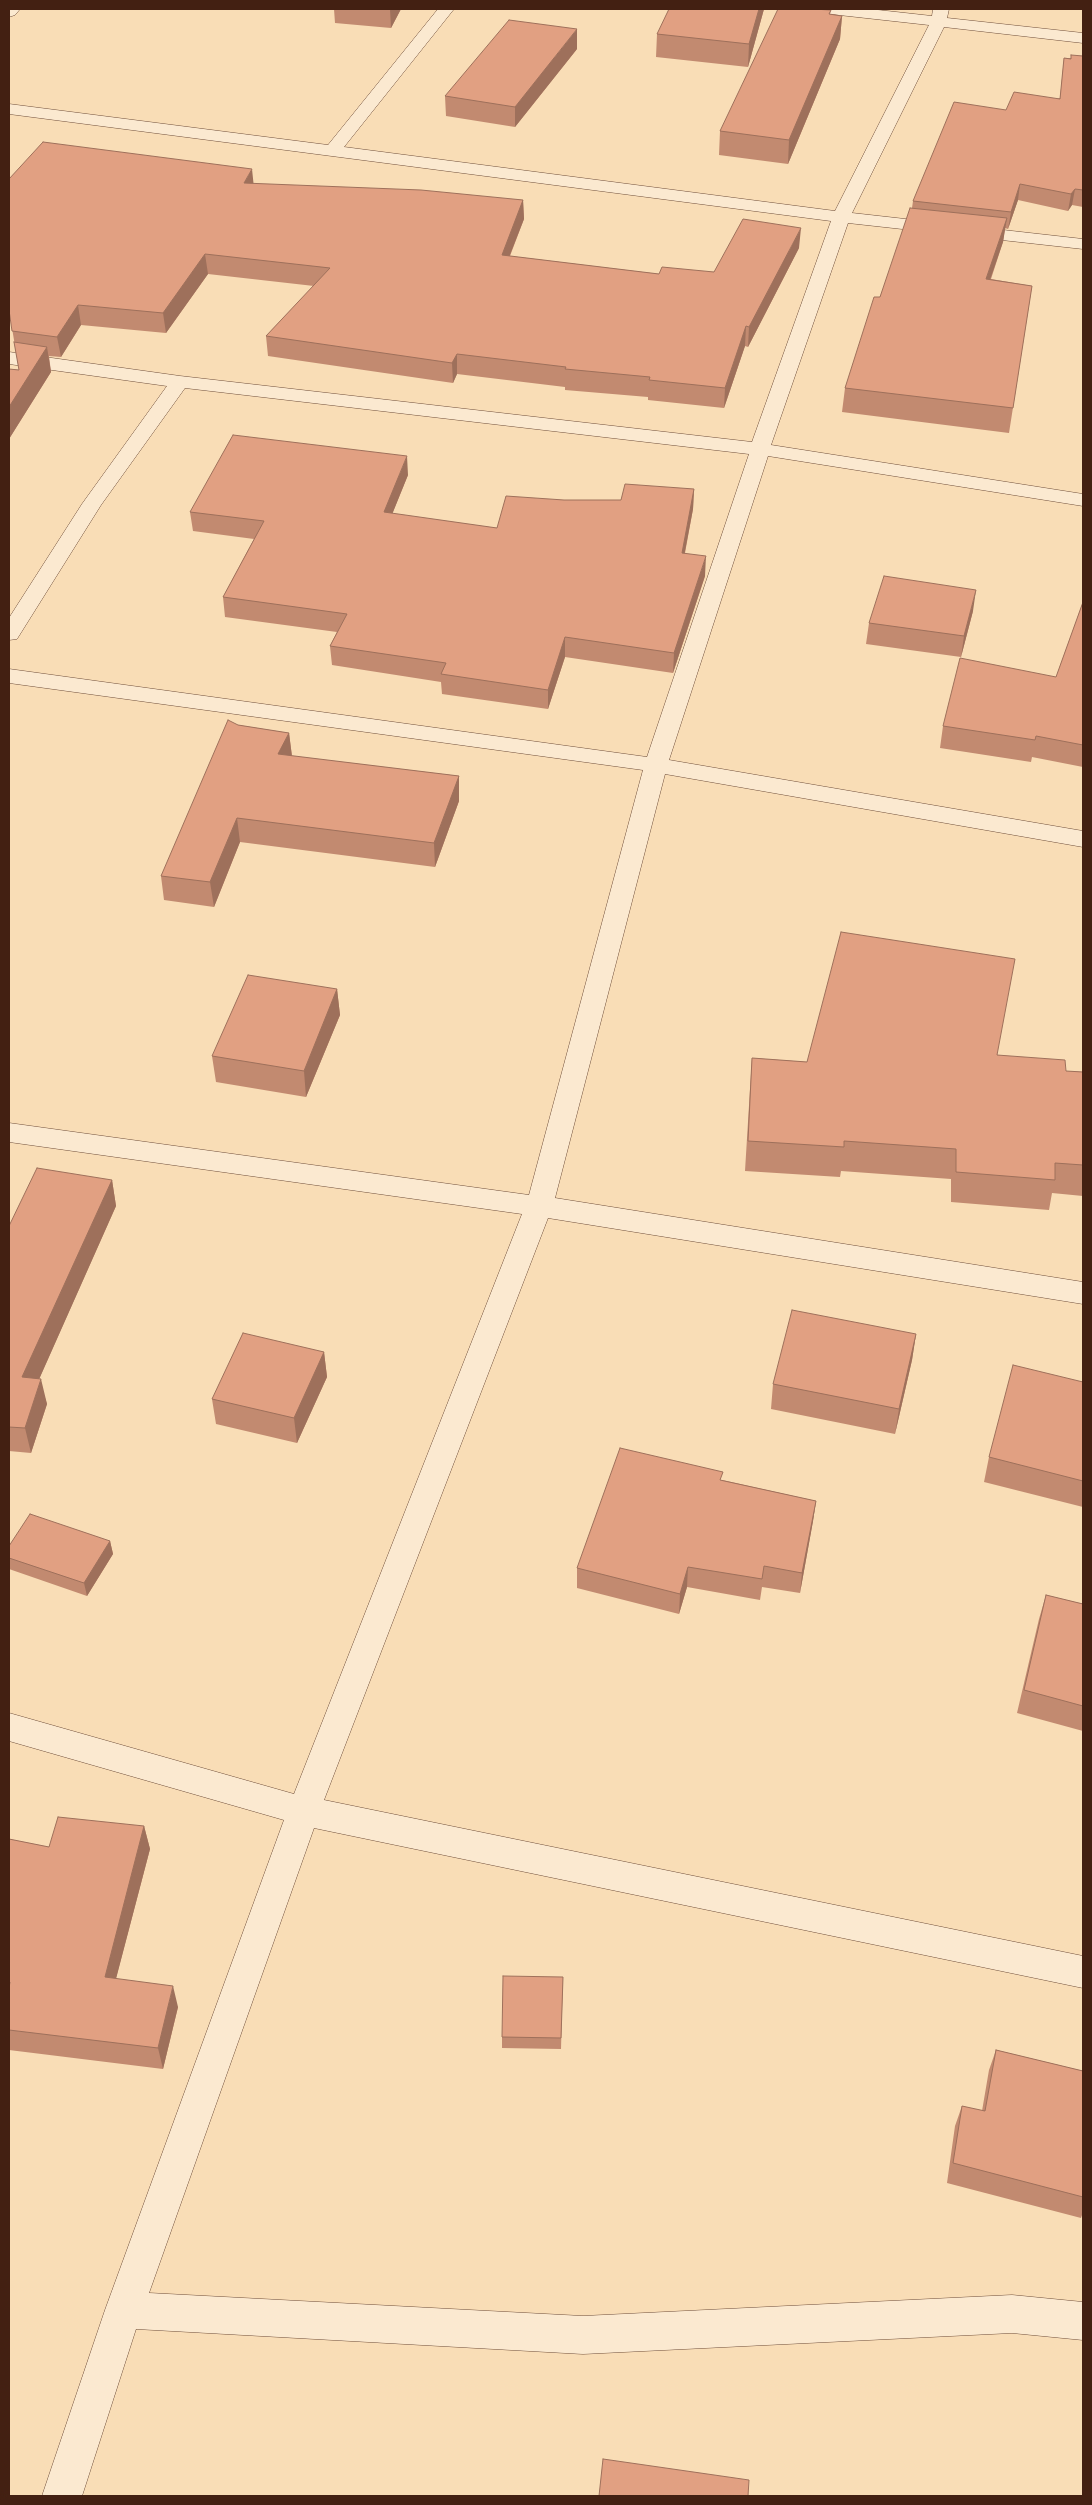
<!DOCTYPE html>
<style>
body{margin:0}
#map{position:relative;width:1092px;height:2505px;overflow:hidden;background:#f9ddb6;font-family:"Old Standard TT",serif}
canvas{display:block}
.frame{position:absolute;inset:0;border:10px solid #432012;pointer-events:none}
</style>
<div id="map">
<canvas width="1092" height="2505"></canvas>
<div class="frame"></div>
</div>
<script>
const g = document.querySelector('canvas').getContext('2d');
g.lineJoin = 'round';
const poly = rows => new Path2D(rows.map(r => 'M' + r).join(''));
function trace(path, color, width, dash) { g.strokeStyle = color; g.lineWidth = width; g.lineCap = dash ? 'butt' : 'round'; g.setLineDash(dash || []); g.stroke(path); }
function fill(path, color) { g.fillStyle = color; g.fill(path, 'evenodd'); }
const minor = poly([
 [9,9,20,9,15,15,9,17,9,9],
 [438,9,454,9,344,147,835,211,929,25,830,14,824,12,822,9,869,9,932,16,933,9,949,9,947,18,1083,33,1083,43,944,27,852,213,1083,239,1083,249,848,223,771,445,1083,494,1083,506,768,456,669,760,1083,831,1083,847,665,774,555,1198,1083,1282,1083,1304,548,1218,324,1800,1083,1956,1083,1988,314,1828,149,2293,583,2316,1012,2295,1083,2302,1083,2340,1012,2333,583,2354,136,2329,82,2496,42,2496,105,2310,284,1820,9,1741,9,1713,294,1794,522,1214,9,1142,9,1123,529,1195,643,770,9,683,9,669,647,757,749,454,185,388,101,505,17,639,9,640,9,618,82,504,167,386,9,364,9,352,180,376,752,442,831,221,9,114,9,104,328,145,438,9]
]);
const wall = poly([
 [334,9,401,9,391,28,335,23],
 [764,9,748,67,656,57,657,34],
 [831,10,830,14,842,16,840,39,788,164,719,155,720,131],
 [577,49,515,127,446,116,445,96],
 [1083,56,1083,207,1072,205,1068,211,1018,200,1008,229,1005,228,1003,242,991,279,1032,286,1009,433,842,412,845,388,880,297,912,208,913,201,1006,110,1060,98,1064,58,1070,58],
 [253,184,523,200,524,219,510,256,659,274,714,272,799,248,748,347,745,346,724,408,648,400,648,397,565,390,565,387,457,374,453,383,268,356,266,336,314,286,208,274,166,333,81,325,61,357,49,356,51,372,9,439,9,369,19,370,9,310],
 [408,475,392,514,497,528,564,500,621,500,694,489,693,509,685,553,705,576,673,673,565,657,548,709,442,694,441,682,332,665,330,646,337,632,225,617,223,597,254,539,193,531,190,512],
 [1083,602,1083,767,1032,757,1031,762,940,748,943,726,1056,677],
 [973,611,961,657,866,644,869,623],
 [238,725,289,733,292,756,459,776,459,801,435,867,240,842,214,907,164,900,161,876],
 [337,989,340,1015,306,1097,216,1082,212,1056],
 [997,1055,1066,1071,1083,1072,1083,1196,1052,1193,1049,1210,951,1202,951,1179,841,1171,840,1177,745,1171,750,1089,752,1058,807,1062],
 [112,1180,116,1206,39,1379,47,1404,31,1453,9,1451,9,1226],
 [916,1334,912,1360,895,1434,771,1409,773,1384],
 [324,1352,327,1377,297,1443,216,1424,212,1399],
 [1083,1382,1083,1507,984,1482,989,1457],
 [722,1480,816,1501,813,1521,800,1593,762,1587,760,1600,687,1587,679,1614,577,1588,577,1568],
 [110,1541,113,1554,87,1596,9,1569,9,1546],
 [1046,1595,1083,1604,1083,1731,1017,1713,1039,1619],
 [144,1826,150,1849,116,1978,178,2007,163,2069,9,2050,9,1839,49,1847],
 [563,1977,561,2049,502,2048,502,2037],
 [996,2050,1083,2071,1083,2212,1081,2218,947,2183,955,2126,962,2106,982,2111,989,2070]
]);
const shadedWall = poly([
 [390,9,401,9,391,28],
 [759,9,764,9,748,67,749,44],
 [842,16,840,39,788,164,789,140],
 [577,29,577,49,515,127,515,107],
 [252,169,254,188,244,183],
 [1020,184,1018,200,1008,229,1011,212],
 [1075,189,1072,205,1068,211,1071,194],
 [523,200,524,219,502,275,502,255],
 [1007,218,1003,242,982,303,986,279],
 [801,228,799,248,748,347,749,327],
 [205,254,208,274,166,333,163,313],
 [78,305,81,325,61,357,57,337],
 [746,326,745,346,724,408,725,388],
 [47,347,51,372,9,439,9,407],
 [457,354,457,374,453,383,452,363],
 [407,456,408,475,385,532,384,512],
 [694,489,693,509,681,572,682,553],
 [706,556,705,576,673,673,674,653],
 [976,590,973,611,961,657,964,636],
 [565,637,565,657,548,709,548,690],
 [289,733,292,757,278,754],
 [459,776,459,801,435,867,434,843],
 [237,818,240,842,214,907,210,882],
 [337,989,340,1015,306,1097,304,1071],
 [112,1180,116,1206,29,1402,22,1377],
 [916,1334,912,1360,895,1434,899,1409],
 [324,1352,327,1377,297,1443,294,1418],
 [41,1379,47,1404,31,1453,25,1428],
 [816,1501,813,1521,800,1593,802,1573],
 [110,1541,113,1554,87,1596,84,1583],
 [688,1567,687,1587,679,1614,680,1594],
 [144,1826,150,1849,111,1998,105,1977],
 [173,1986,178,2007,163,2069,158,2048]
]);
const building = poly([
 [669,9,759,9,749,44,657,34,669,9],
 [778,9,812,9,831,10,829,14,842,16,789,140,720,131,778,9],
 [509,20,577,29,515,107,445,96,509,20],
 [1071,55,1083,56,1083,190,1075,189,1071,194,1020,184,1011,212,913,201,954,102,1006,110,1014,92,1060,99,1064,58,1071,59,1071,55],
 [43,142,252,169,244,183,421,190,523,200,502,255,659,274,662,267,714,272,743,219,801,228,749,327,746,326,725,388,649,380,650,377,565,369,566,367,457,354,452,363,266,336,330,268,205,254,163,313,78,305,57,337,12,331,9,310,9,179,43,142],
 [910,208,1007,218,986,279,1032,286,1013,408,845,388,874,297,880,297,910,208],
 [14,342,47,347,9,407,9,369,19,370,14,342],
 [233,435,407,456,384,512,497,528,506,496,564,500,621,500,625,484,694,489,682,553,706,556,674,653,565,637,548,690,441,674,446,663,330,646,347,614,223,597,264,521,190,512,233,435],
 [884,576,976,590,964,636,869,623,884,576],
 [1083,602,1083,745,1036,736,1035,740,943,726,960,658,1056,677,1083,602],
 [228,720,238,725,289,733,278,754,459,776,434,843,237,818,210,882,161,876,228,720],
 [841,932,1015,959,997,1055,1065,1060,1066,1071,1083,1072,1083,1165,1055,1163,1055,1180,956,1172,956,1149,844,1141,844,1147,748,1141,752,1058,807,1062,841,932],
 [248,975,337,989,304,1071,212,1056,248,975],
 [37,1168,112,1180,22,1377,41,1379,25,1428,9,1427,9,1226,37,1168],
 [792,1310,916,1334,899,1409,773,1384,792,1310],
 [243,1333,324,1352,294,1418,212,1399,243,1333],
 [1013,1365,1083,1382,1083,1481,989,1457,1013,1365],
 [620,1448,723,1472,720,1480,816,1501,802,1573,764,1566,762,1579,688,1567,680,1594,577,1568,620,1448],
 [30,1514,110,1541,84,1583,9,1558,9,1546,30,1514],
 [1046,1595,1083,1604,1083,1706,1024,1690,1046,1595],
 [58,1817,144,1826,105,1977,173,1986,158,2048,9,2030,9,1988,10,1982,9,1982,9,1839,49,1847,58,1817],
 [503,1976,563,1977,561,2038,502,2037,503,1976],
 [996,2050,1083,2071,1083,2197,953,2163,962,2106,985,2111,996,2050],
 [603,2459,749,2480,748,2496,599,2496,603,2459]
]);
trace(minor, '#704f3b', 1);
fill(minor, '#fbe9d0');
fill(wall, '#c28a70');
fill(shadedWall, '#9e705b');
fill(building, '#e1a082');
trace(building, '#9e705b', 1);
</script>
